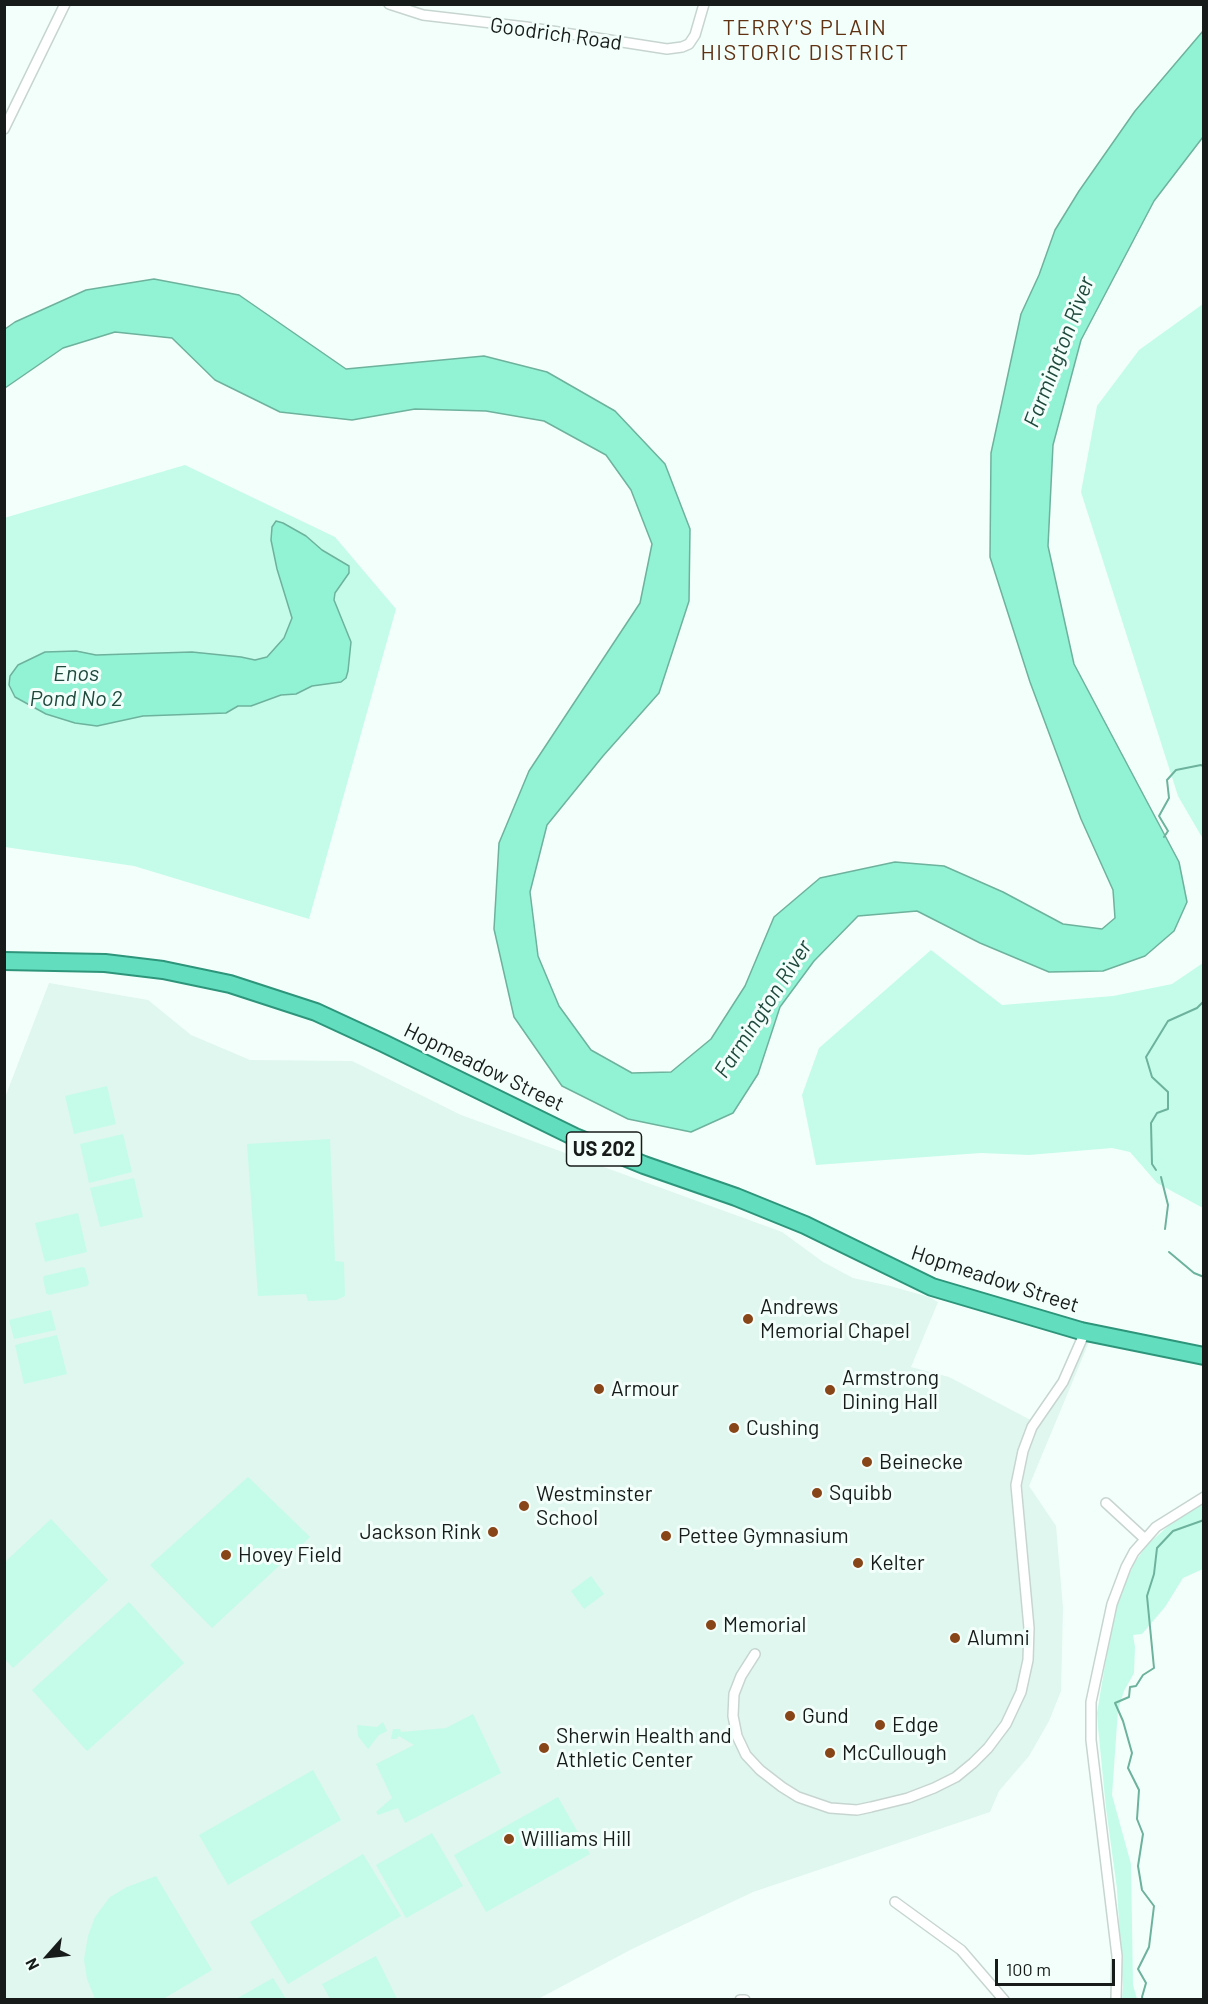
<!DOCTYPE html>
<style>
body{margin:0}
#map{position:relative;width:1208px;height:2004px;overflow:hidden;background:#f3fffa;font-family:Barlow,sans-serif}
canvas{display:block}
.frame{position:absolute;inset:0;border:6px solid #171c1b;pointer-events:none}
.north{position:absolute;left:18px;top:1926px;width:60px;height:60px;-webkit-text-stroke:4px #f3fffa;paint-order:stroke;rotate:243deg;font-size:16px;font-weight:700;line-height:24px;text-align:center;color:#171c1b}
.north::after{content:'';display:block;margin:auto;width:21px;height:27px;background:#171c1b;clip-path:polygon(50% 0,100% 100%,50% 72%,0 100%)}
.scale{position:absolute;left:995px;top:1959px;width:120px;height:27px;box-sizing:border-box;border:3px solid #171c1b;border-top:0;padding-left:8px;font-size:18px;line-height:21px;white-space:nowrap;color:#171c1b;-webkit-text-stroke:4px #f3fffa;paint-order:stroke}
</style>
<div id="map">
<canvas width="1208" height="2004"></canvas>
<div class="frame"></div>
<div class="north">N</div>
<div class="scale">100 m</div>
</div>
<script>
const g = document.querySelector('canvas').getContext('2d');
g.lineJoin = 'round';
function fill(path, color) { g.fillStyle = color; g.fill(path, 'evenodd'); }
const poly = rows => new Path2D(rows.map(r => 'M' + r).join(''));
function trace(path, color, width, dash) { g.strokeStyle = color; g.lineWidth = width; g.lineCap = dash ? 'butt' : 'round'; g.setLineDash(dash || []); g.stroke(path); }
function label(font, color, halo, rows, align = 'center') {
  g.font = font + ' Barlow,sans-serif'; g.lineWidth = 6; g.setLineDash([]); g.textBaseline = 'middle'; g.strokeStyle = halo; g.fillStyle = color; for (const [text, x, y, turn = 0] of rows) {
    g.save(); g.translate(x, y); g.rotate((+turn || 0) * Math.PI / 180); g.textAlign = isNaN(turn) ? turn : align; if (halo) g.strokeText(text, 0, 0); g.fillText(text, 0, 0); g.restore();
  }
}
const built = poly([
 [49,983,148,1000,191,1035,250,1060,352,1061,461,1115,782,1232,823,1262,853,1278,890,1286,929,1297,938,1302,911,1367,949,1377,1040,1425,1077,1337,1089,1342,1029,1486,1056,1526,1063,1608,1061,1691,1049,1721,1029,1756,999,1791,990,1812,753,1892,632,1949,538,1999,5,1999,4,1100]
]);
const green = poly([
 [1203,304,1203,839,1178,796,1081,492,1097,406,1139,350],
 [185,465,335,537,396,609,309,919,134,866,5,847,4,518],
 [931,950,1002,1005,1113,996,1172,984,1203,963,1203,1208,1157,1183,1130,1152,1112,1148,1029,1155,981,1153,816,1165,802,1095,819,1048],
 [107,1086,116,1124,74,1134,65,1096],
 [123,1134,132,1172,89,1183,80,1144],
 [330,1139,335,1261,344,1262,345,1296,336,1300,308,1301,306,1294,258,1296,247,1144],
 [134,1178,143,1217,100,1227,90,1188],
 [78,1213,87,1252,45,1262,35,1223],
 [82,1267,85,1268,89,1283,87,1286,49,1295,46,1293,43,1278,44,1276],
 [51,1310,56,1330,14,1339,9,1320],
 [57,1335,67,1374,24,1384,15,1345],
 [248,1477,310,1537,212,1628,150,1565],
 [1203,1503,1203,1569,1183,1578,1165,1607,1142,1634,1133,1635,1135,1647,1134,1673,1124,1691,1118,1710,1112,1795,1131,1864,1133,1985,1137,1999,1122,2000,1123,1987,1117,1889,1106,1808,1098,1727,1097,1713,1104,1671,1114,1615,1120,1594,1135,1562,1147,1545,1176,1519],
 [51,1519,108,1580,13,1668,5,1659,5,1562],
 [591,1576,604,1594,584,1609,571,1591],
 [129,1602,184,1663,87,1751,32,1690],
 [473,1714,501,1773,405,1823,398,1808,378,1815,376,1812,392,1798,376,1764,414,1745,399,1736,396,1739,391,1739,393,1729,400,1729,401,1732,446,1728],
 [383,1722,387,1731,379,1735,368,1749,358,1736,357,1725,377,1727],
 [313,1770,341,1820,228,1885,199,1835],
 [558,1797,590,1854,486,1912,454,1855],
 [432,1833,463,1886,406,1918,376,1865],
 [363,1854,401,1916,288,1984,250,1922],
 [156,1876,212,1970,163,1999,95,1999,87,1979,84,1959,88,1936,95,1917,110,1897,127,1887],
 [376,1956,397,1999,330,1999,322,1984],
 [273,1978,286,1999,236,1999]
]);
const water = poly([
 [1203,31,1203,137,1154,201,1081,340,1053,445,1048,546,1074,664,1179,862,1187,902,1174,931,1145,956,1103,971,1049,972,980,943,917,911,858,916,814,961,780,1007,758,1074,733,1113,691,1132,628,1119,562,1086,514,1017,494,929,499,843,529,771,640,603,652,544,631,490,606,455,544,421,486,411,415,409,352,420,280,412,215,380,172,338,115,332,63,348,5,388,5,329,15,322,86,290,154,279,239,295,346,369,484,356,547,372,615,411,665,464,690,529,689,601,659,693,603,756,547,825,530,892,538,956,559,1006,591,1050,632,1073,671,1072,711,1039,745,986,774,917,820,878,895,862,944,866,1003,892,1063,924,1102,929,1115,918,1113,890,1081,819,1030,682,990,557,991,453,1021,314,1039,275,1055,230,1079,191,1135,111,1203,31],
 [276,521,283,523,306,536,322,550,349,566,349,573,335,593,334,600,351,642,348,671,346,678,341,682,312,686,296,694,281,695,251,706,238,706,226,713,143,716,97,726,75,723,46,714,15,697,9,685,10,676,18,665,45,652,76,651,96,655,192,652,241,657,255,660,267,657,284,638,292,618,277,569,271,540,272,527,276,521]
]);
const stream = poly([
 [1164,837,1168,831,1159,816,1169,798,1167,780,1176,770,1201,765,1204,767],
 [1156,1170,1152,1164,1151,1123,1157,1113,1168,1109,1168,1092,1152,1077,1146,1057,1168,1021,1197,1008,1204,1001],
 [1161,1177,1168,1205,1165,1229],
 [1169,1252,1194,1273,1204,1277],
 [1143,2000,1142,1997,1146,1983,1138,1969,1149,1947,1154,1906,1142,1890,1138,1866,1143,1834,1137,1819,1139,1790,1128,1768,1132,1753,1123,1721,1115,1703,1129,1697,1130,1687,1136,1686,1143,1675,1154,1668,1147,1596,1154,1574,1157,1548,1173,1531,1204,1520]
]);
const minor = poly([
 [389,4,423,15,526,27,667,49,682,47,689,44,695,35,704,4],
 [4,129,65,4],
 [1106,1503,1145,1539],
 [755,1654,741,1676,734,1694,733,1716,737,1736,746,1755,760,1770,782,1787,798,1797,830,1808,857,1810,871,1807,908,1798,934,1788,956,1777,973,1763,988,1748,1006,1724,1021,1692,1028,1660,1029,1628,1016,1485,1023,1451,1032,1427,1063,1382,1085,1332],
 [895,1902,961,1950,1004,2000],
 [740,2000,745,2000],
 [1116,2000,1117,1956,1091,1740,1091,1702,1112,1604,1126,1567,1134,1552,1156,1527,1204,1497]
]);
const trunk = poly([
 [4,961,105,963,163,970,230,984,316,1012,383,1043,575,1137,644,1165,736,1197,805,1225,932,1287,1081,1331,1204,1356]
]);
const markers = [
 [748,1319,6,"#884517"],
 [599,1389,6,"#884517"],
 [830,1390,6,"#884517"],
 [734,1428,6,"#884517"],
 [867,1462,6,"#884517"],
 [817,1493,6,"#884517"],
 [524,1506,6,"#884517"],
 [493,1532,6,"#884517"],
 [666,1536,6,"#884517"],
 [226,1555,6,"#884517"],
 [858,1563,6,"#884517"],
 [711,1625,6,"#884517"],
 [955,1638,6,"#884517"],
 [790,1716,6,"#884517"],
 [880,1725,6,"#884517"],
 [544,1748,6,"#884517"],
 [830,1753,6,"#884517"],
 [509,1839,6,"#884517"]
];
const shields = [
 [604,1149,75]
];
const shieldNames = [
 ["US 202",604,1149]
];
const streetNames = [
 ["Goodrich Road",556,34,8],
 ["Hopmeadow Street",484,1067,26],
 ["Hopmeadow Street",995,1279,18]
];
const poiNames = [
 ["Andrews",760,1307],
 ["Memorial Chapel",760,1331],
 ["Armstrong",842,1378],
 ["Dining Hall",842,1402],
 ["Armour",611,1389],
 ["Cushing",746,1428],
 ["Beinecke",879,1462],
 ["Squibb",829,1493],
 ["Westminster",536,1494],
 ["School",536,1518],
 ["Jackson Rink",481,1532,"right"],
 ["Pettee Gymnasium",678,1536],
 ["Hovey Field",238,1555],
 ["Kelter",870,1563],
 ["Memorial",723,1625],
 ["Alumni",967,1638],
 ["Gund",802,1716],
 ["Edge",892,1725],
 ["Sherwin Health and",556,1736],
 ["Athletic Center",556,1760],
 ["McCullough",842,1753],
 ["Williams Hill",521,1839]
];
const neighbourhoodNames = [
 ["TERRY'S PLAIN",805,28],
 ["HISTORIC DISTRICT",805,53]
];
const waterNames = [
 ["Farmington River",1059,352,-69],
 ["Enos",76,674],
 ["Pond No 2",76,699],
 ["Farmington River",763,1009,-57]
];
fill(built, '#dff7ee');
fill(green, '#c5fce9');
fill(water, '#92f2d4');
trace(water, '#6db29c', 1.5);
trace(stream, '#6db29c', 2);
trace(minor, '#c7d5d0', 12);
trace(trunk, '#2e957b', 20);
trace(minor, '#fff', 9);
trace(trunk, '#62debf', 16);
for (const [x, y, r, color] of markers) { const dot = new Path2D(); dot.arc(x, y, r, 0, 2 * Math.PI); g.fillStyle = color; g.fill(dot); trace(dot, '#f3fffa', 2); }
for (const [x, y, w] of shields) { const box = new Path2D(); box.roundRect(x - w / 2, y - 17, w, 34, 4.5); g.fillStyle = '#f3fffa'; g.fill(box); trace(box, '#171c1b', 1.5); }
label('bold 20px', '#171c1b', null, shieldNames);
label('21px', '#171c1b', '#f3fffa', streetNames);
label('21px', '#171c1b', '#f3fffa', poiNames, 'left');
g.letterSpacing = '1.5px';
label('22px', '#603113', '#f3fffa', neighbourhoodNames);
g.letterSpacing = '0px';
label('italic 22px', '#1f493d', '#f3fffa', waterNames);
</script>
